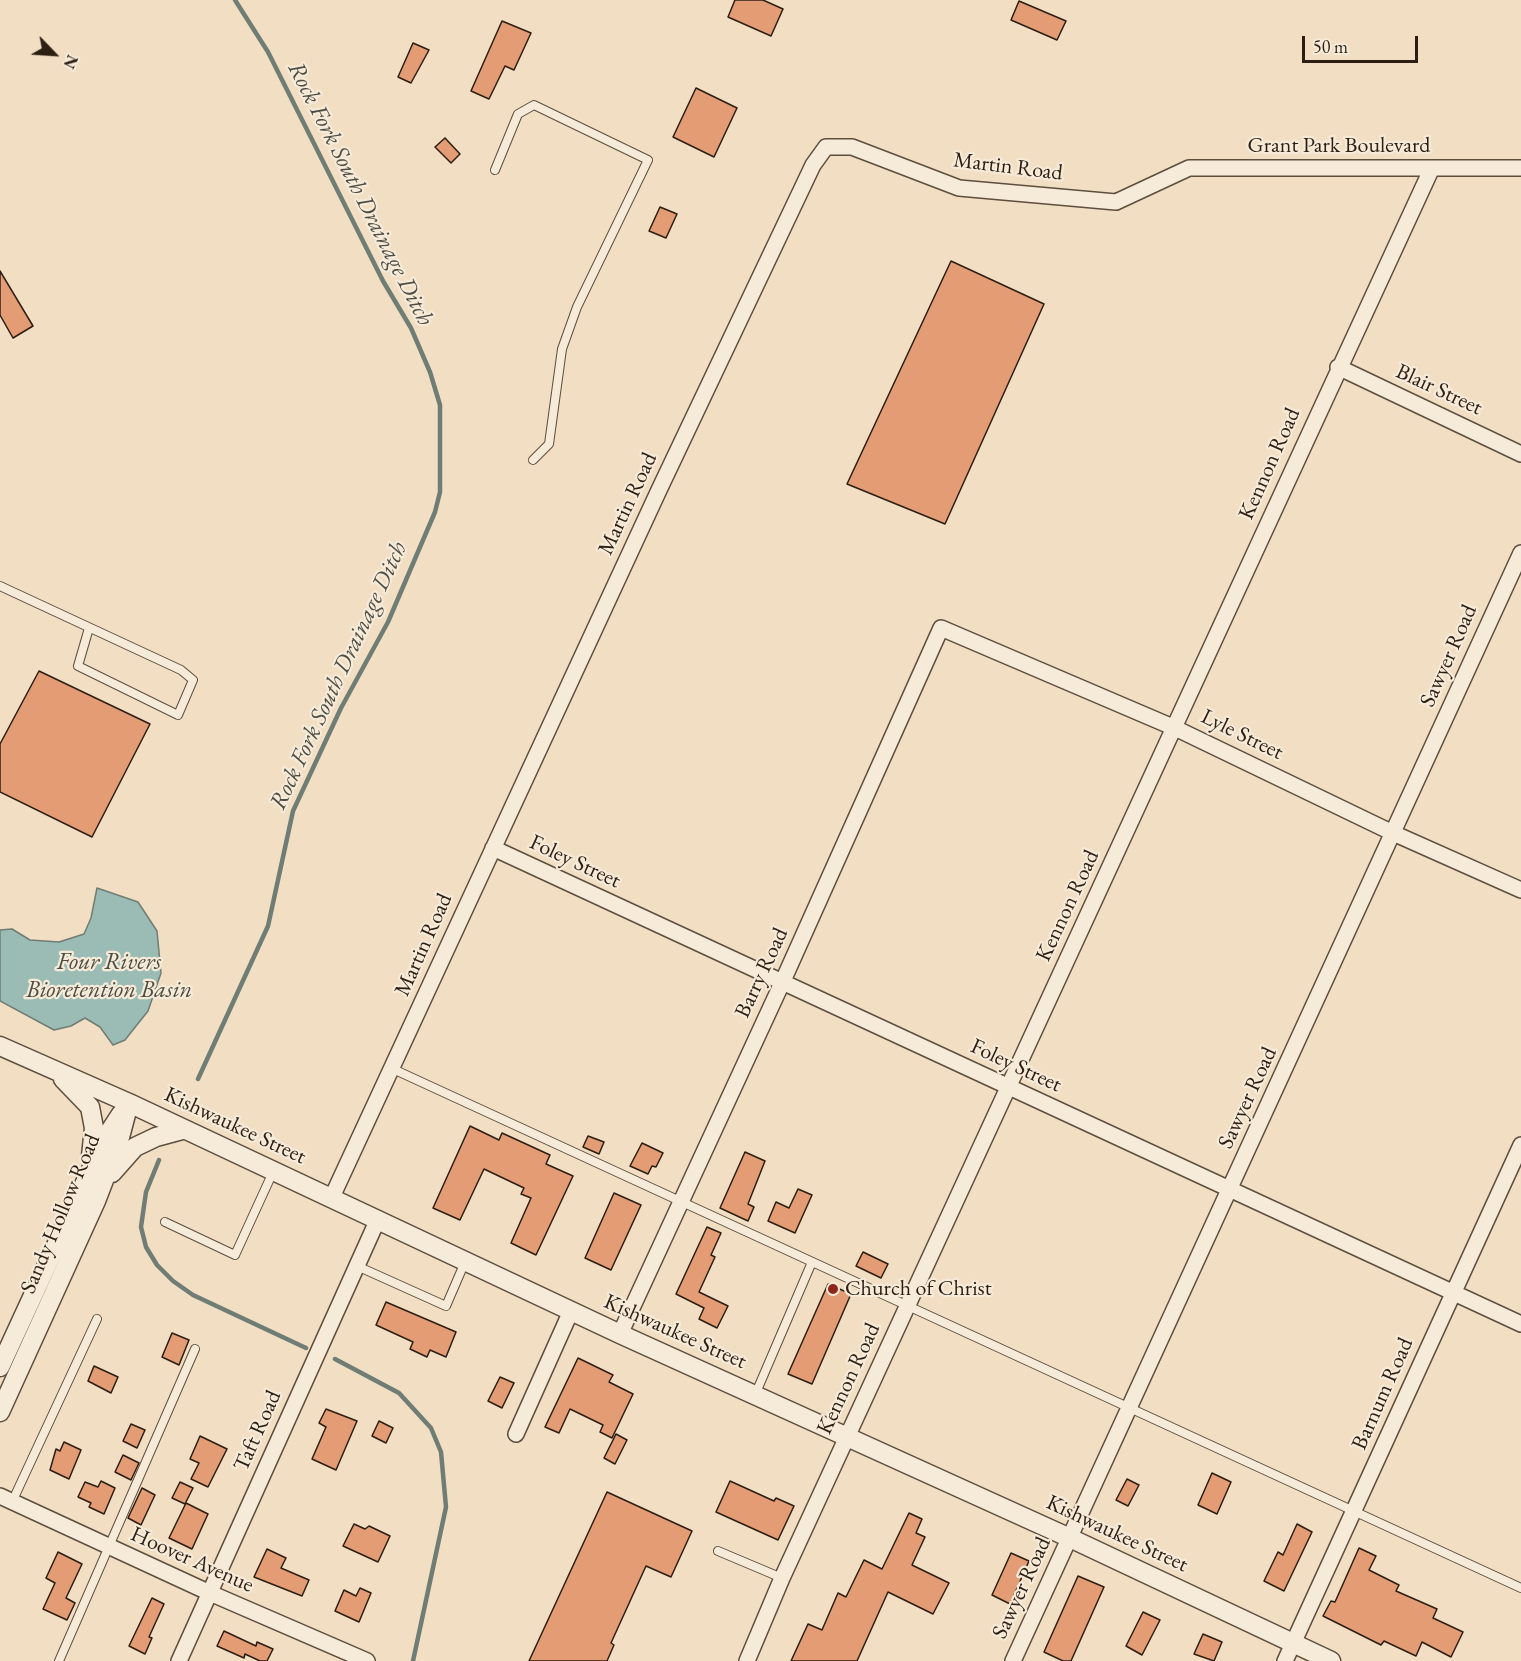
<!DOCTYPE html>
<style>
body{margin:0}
#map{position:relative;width:1521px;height:1661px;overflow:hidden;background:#f1dec3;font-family:"EB Garamond",serif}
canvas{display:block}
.north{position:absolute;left:24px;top:24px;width:60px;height:60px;-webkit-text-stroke:4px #f6ead8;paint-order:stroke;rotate:115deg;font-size:16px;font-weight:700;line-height:24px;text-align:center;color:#2c1e12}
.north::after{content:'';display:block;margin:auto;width:21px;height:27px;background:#2c1e12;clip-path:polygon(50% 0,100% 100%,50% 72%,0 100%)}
.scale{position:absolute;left:1302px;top:36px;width:116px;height:27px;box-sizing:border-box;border:3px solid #2c1e12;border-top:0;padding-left:8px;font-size:18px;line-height:21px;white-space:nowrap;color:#2c1e12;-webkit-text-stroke:4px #f6ead8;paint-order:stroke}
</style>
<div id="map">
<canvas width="1521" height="1661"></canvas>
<div class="north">N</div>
<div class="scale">50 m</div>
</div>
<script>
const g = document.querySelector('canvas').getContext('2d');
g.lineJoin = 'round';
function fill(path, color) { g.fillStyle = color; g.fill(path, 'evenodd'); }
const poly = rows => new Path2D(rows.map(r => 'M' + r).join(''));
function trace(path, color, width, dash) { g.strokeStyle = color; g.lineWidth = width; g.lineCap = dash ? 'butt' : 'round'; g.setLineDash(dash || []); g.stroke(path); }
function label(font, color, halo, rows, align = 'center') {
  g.font = font + ' "EB Garamond",serif'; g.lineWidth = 4.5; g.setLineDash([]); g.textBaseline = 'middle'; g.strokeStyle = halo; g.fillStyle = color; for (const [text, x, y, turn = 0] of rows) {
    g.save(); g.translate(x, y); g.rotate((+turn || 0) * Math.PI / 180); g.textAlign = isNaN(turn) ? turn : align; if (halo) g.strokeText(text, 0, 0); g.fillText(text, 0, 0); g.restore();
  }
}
const water = poly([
 [97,888,138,902,157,931,161,973,148,1011,125,1040,113,1045,100,1027,85,1018,71,1026,54,1030,0,1001,0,930,12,929,30,940,59,942,84,934,91,918,97,888]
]);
const stream = poly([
 [198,1079,268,926,293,811,341,708,388,622,435,512,440,492,440,405,430,372,411,328,383,281,268,52,235,0],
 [159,1160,146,1192,141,1227,146,1247,157,1265,173,1281,193,1295,306,1348],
 [335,1359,399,1393,431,1428,441,1452,446,1507,413,1661]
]);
const building = poly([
 [735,0,763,0,783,9,771,36,728,17,735,0],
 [1019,1,1066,21,1057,40,1011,20,1019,1],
 [502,21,531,33,514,70,505,66,489,99,471,91,502,21],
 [413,43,429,50,411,83,398,77,413,43],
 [696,88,737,108,714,157,673,137,696,88],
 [445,138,460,154,451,163,435,147,445,138],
 [660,207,677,214,666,238,649,231,660,207],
 [951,261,1044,304,945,524,847,484,951,261],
 [0,271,33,326,13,338,0,315,0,271],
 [39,671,150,724,92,837,0,792,0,744,39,671],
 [470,1126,499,1140,502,1133,550,1155,546,1164,573,1176,536,1255,511,1243,531,1198,521,1194,524,1188,484,1169,460,1220,433,1208,470,1126],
 [588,1136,604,1142,599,1154,583,1147,588,1136],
 [642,1143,663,1153,656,1167,652,1166,648,1174,630,1166,642,1143],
 [745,1152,765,1161,748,1204,754,1207,748,1221,720,1208,745,1152],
 [798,1189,812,1195,795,1233,768,1221,776,1202,789,1208,798,1189],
 [614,1193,641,1205,611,1270,585,1258,614,1193],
 [707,1227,721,1233,711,1255,715,1257,699,1292,728,1306,717,1328,699,1319,704,1308,676,1294,707,1227],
 [863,1252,888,1264,881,1278,856,1266,863,1252],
 [828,1284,851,1294,812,1384,788,1374,828,1284],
 [386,1302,456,1332,446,1357,430,1350,427,1357,410,1349,413,1342,376,1325,386,1302],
 [172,1333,189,1340,179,1365,162,1357,172,1333],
 [578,1358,613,1375,609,1382,633,1394,612,1438,600,1432,603,1425,570,1409,559,1433,545,1427,578,1358],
 [94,1366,118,1377,111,1393,88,1381,94,1366],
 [500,1377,514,1383,502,1408,488,1401,500,1377],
 [326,1409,357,1421,336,1470,312,1459,326,1427,319,1423,326,1409],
 [379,1421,393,1428,386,1443,372,1436,379,1421],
 [131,1424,145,1430,137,1448,123,1441,131,1424],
 [616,1434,627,1440,615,1464,604,1458,616,1434],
 [200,1436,227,1449,208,1487,191,1479,199,1463,190,1459,200,1436],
 [64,1442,81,1450,69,1479,50,1470,56,1449,60,1451,64,1442],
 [123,1455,139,1463,131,1480,115,1472,123,1455],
 [1212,1473,1231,1482,1217,1514,1198,1505,1212,1473],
 [1127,1479,1139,1485,1128,1506,1116,1500,1127,1479],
 [101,1481,115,1488,104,1514,89,1507,91,1503,78,1497,85,1482,98,1487,101,1481],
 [730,1481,774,1501,776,1498,794,1506,778,1540,716,1512,730,1481],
 [180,1482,193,1488,185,1504,172,1498,180,1482],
 [142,1488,155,1495,141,1525,128,1518,142,1488],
 [607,1492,692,1531,671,1577,646,1566,611,1643,614,1645,607,1661,529,1661,607,1492],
 [186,1503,208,1514,192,1549,169,1538,186,1503],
 [909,1513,922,1519,916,1533,925,1537,912,1565,949,1583,933,1614,888,1592,857,1661,791,1661,808,1624,822,1630,838,1593,846,1597,864,1560,882,1569,909,1513],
 [354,1524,365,1529,369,1526,390,1536,378,1562,343,1546,354,1524],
 [1297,1524,1312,1532,1284,1591,1264,1581,1278,1552,1283,1555,1297,1524],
 [1359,1548,1376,1556,1369,1570,1399,1585,1396,1591,1437,1609,1433,1618,1463,1632,1451,1657,1422,1642,1416,1656,1384,1641,1381,1645,1323,1616,1331,1601,1335,1602,1359,1548],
 [267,1549,286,1558,281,1568,309,1580,302,1596,254,1577,267,1549],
 [58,1552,82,1564,66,1598,75,1603,67,1620,43,1609,55,1583,46,1578,58,1552],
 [1011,1553,1029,1561,1010,1604,992,1595,1011,1553],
 [1078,1576,1104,1587,1071,1661,1063,1661,1044,1652,1078,1576],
 [360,1588,371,1593,359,1622,335,1611,344,1590,356,1596,360,1588],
 [152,1598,164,1604,149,1637,152,1638,145,1654,129,1646,152,1598],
 [1143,1612,1160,1620,1142,1655,1126,1646,1143,1612],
 [224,1631,256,1646,257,1642,273,1649,267,1661,260,1661,245,1654,244,1658,217,1646,224,1631],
 [1203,1634,1222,1642,1214,1661,1194,1654,1203,1634]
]);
const service = poly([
 [495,170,518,114,534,105,648,160,577,307,562,349,549,444,533,460],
 [0,586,181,670,193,680,178,715,78,666,89,628],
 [393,1069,1521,1588],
 [165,1222,235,1255,273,1172],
 [357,1266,446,1306,465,1262],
 [755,1395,812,1262],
 [12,1502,97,1319],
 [718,1551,782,1578],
 [59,1661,195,1349]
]);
const minor = poly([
 [1338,367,1521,454],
 [493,848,1521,1324],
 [332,1197,659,490,813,165,826,147,852,147,959,188,1116,202,1189,168,1521,168],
 [620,1334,782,983,941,628,1175,728,1393,833,1521,890],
 [516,1434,571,1311],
 [0,1496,210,1593,367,1661],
 [179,1661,378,1219],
 [747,1661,782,1578,1431,170],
 [1013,1661,1521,553],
 [1285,1661,1521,1145]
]);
const tertiary = poly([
 [0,1046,129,1103,620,1334,1070,1538,1331,1661],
 [63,1079,90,1107,94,1128,91,1156],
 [112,1173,135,1147,156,1137,182,1130],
 [0,1367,106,1137,121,1114],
 [0,1412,96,1201,119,1141,129,1103]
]);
const markers = [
 [833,1289,6,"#8f2418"]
];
const streetNames = [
 ["Grant Park Boulevard",1339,146],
 ["Martin Road",1008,167,7],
 ["Blair Street",1439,390,25],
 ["Kennon Road",1270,464,-66],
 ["Martin Road",628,504,-65],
 ["Sawyer Road",1449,656,-66],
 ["Lyle Street",1242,735,26],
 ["Foley Street",575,862,25],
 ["Kennon Road",1068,906,-65],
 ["Martin Road",424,945,-66],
 ["Barry Road",762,973,-65],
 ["Foley Street",1016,1066,25],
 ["Sawyer Road",1248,1098,-65],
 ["Kishwaukee Street",235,1126,25],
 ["Sandy Hollow Road",61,1214,-67],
 ["Kishwaukee Street",675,1332,24],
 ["Kennon Road",849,1379,-65],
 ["Barnum Road",1383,1394,-66],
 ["Taft Road",258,1431,-66],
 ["Kishwaukee Street",1117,1534,25],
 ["Hoover Avenue",192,1560,24],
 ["Sawyer Road",1022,1588,-65]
];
const poiNames = [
 ["Church of Christ",845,1289]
];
const waterNames = [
 ["Rock Fork South Drainage Ditch",360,194,63],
 ["Rock Fork South Drainage Ditch",339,676,-65],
 ["Four Rivers",109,962],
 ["Bioretention Basin",109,990]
];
fill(water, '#9bbcb5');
trace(water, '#6f7d74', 1.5);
trace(stream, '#6f7d74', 4.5);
fill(building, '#e49c75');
trace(building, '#2c1e12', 1.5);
trace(service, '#5d4e3e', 10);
trace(minor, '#5d4e3e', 18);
trace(tertiary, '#5d4e3e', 21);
trace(service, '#f6ead8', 8);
trace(minor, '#f6ead8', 15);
trace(tertiary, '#f6ead8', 18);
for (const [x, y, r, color] of markers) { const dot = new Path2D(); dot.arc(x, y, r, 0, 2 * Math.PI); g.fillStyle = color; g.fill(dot); trace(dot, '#f6ead8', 2); }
label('22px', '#2c1e12', '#f6ead8', streetNames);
label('22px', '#2c1e12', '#f6ead8', poiNames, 'left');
label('italic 24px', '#4d4d43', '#f6ead8', waterNames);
</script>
